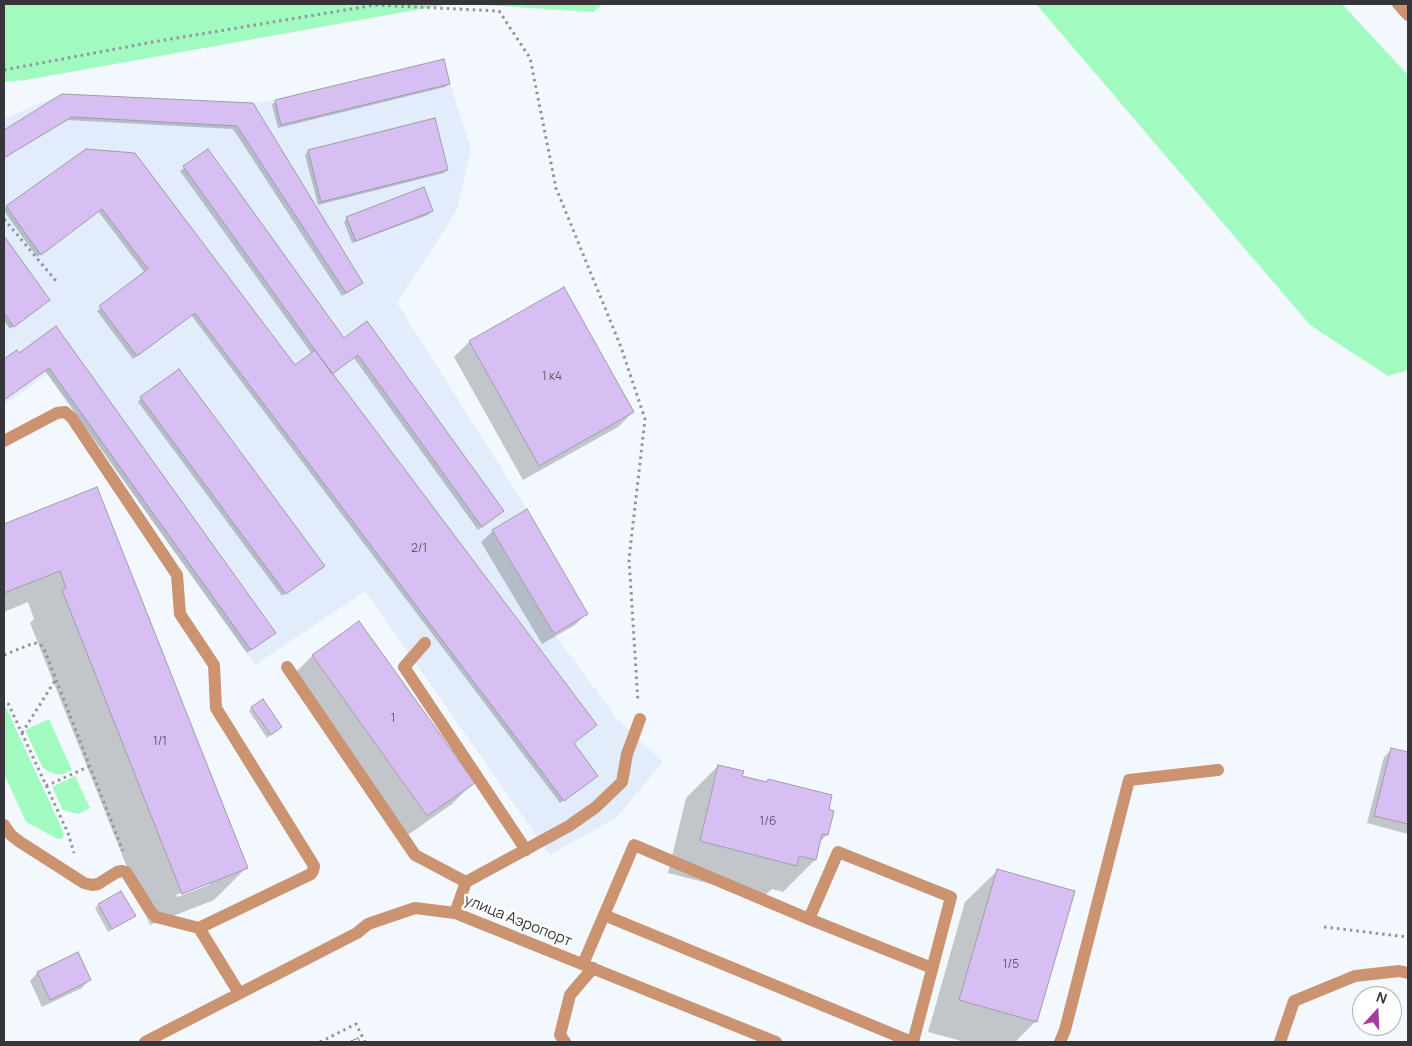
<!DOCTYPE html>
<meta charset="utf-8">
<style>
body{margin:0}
#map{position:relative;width:1412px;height:1046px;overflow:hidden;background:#f3f8fe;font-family:Manrope,sans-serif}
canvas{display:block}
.frame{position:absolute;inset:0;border:5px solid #343639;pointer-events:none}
.north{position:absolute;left:1352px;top:986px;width:50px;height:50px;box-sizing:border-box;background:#fff;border:1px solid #aeafb0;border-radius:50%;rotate:20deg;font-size:14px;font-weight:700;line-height:20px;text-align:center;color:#343639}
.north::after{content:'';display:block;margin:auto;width:18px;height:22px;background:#a83b9a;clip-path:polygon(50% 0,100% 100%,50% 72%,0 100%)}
</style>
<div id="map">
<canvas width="1412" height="1046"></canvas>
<div class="frame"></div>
<div class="north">N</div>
</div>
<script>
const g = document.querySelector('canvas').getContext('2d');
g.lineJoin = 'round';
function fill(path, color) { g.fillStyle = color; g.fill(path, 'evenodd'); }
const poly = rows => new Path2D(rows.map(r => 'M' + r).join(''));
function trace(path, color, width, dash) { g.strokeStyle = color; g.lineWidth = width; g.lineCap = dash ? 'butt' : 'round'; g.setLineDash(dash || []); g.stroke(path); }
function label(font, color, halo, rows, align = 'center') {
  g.font = font + ' Manrope,sans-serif'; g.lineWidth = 5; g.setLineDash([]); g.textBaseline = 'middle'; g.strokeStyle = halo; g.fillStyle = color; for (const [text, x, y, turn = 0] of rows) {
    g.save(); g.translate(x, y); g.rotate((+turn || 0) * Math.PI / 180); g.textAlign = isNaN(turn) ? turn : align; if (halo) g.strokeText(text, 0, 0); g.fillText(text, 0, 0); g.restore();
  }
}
const built = poly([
 [444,59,450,84,471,149,457,210,397,303,527,509,492,530,554,634,618,720,663,762,616,818,550,855,365,591,255,665,48,374,4,405,4,119,62,94,253,103,275,100]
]);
const green = poly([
 [4,4,449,4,26,80,4,82],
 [468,4,603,4,593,12],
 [1036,4,1342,4,1408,75,1408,370,1388,376,1310,325],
 [4,703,62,829,64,835,62,839,58,839,26,822,4,774],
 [49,719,72,770,62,775,52,773,43,768,25,730],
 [75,776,90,808,78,814,63,810,52,787]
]);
const shadow = poly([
 [448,84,445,87,278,128,272,105,276,101],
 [62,95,252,104,362,283,342,296,233,129,67,120,4,158,4,131],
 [208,150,343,340,367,323,499,514,478,530,354,358,331,374,572,744,592,779,560,803,191,315,133,359,97,311,145,273,98,211,37,257,4,211,6,207,87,151,295,366,312,354,180,171],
 [308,151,447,169,444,173,318,205,305,155],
 [431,211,428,215,352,243,344,222,347,218],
 [4,238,48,299,10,329,4,321],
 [564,289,633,412,618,427,523,480,454,357,469,342],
 [56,328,270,636,247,653,45,371,4,400,4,360,16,351,19,355],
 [141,398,319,569,282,596,138,402],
 [96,489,246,868,214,900,150,925,30,623,34,619,28,602,4,612,4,525],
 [209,882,209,885,177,897,176,895],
 [493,531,586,614,575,625,542,644,481,542],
 [359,623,473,783,452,804,405,837,291,677,312,656],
 [252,707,281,727,267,738,249,711],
 [1392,749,1408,754,1408,834,1367,823,1384,757],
 [718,766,741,777,827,835,819,842,815,860,783,892,772,889,763,897,668,873,686,798],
 [998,870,1036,1021,1015,1042,965,1042,928,1032,965,902],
 [99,905,134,916,108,932,95,908],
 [77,954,89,980,82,988,42,1007,30,981,37,973]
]);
const building = poly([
 [444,59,450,84,281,125,275,100,444,59],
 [62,94,253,103,363,283,346,293,237,126,72,117,4,158,4,130,62,94],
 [435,118,448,170,321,202,308,150,435,118],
 [86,149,135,153,295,365,315,350,597,725,574,743,598,776,564,801,195,313,137,356,99,306,148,269,102,209,41,255,6,206,86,149],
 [208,149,344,338,367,321,504,511,482,527,358,355,332,374,183,166,208,149],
 [424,187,433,211,356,241,346,217,424,187],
 [4,236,50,300,14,327,4,313,4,236],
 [564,287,634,412,539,466,469,341,564,287],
 [56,326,276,633,251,650,49,368,4,400,4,359,17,350,19,353,56,326],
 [179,369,325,566,286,594,140,397,179,369],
 [97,487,248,868,182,894,62,590,66,588,60,571,4,593,4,524,97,487],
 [527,509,588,614,554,634,492,530,527,509],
 [359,621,475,783,427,816,312,655,359,621],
 [263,699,282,727,271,735,251,707,263,699],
 [1391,748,1408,752,1408,824,1374,816,1391,748],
 [718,765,744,771,742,776,767,782,768,779,832,795,829,809,834,811,828,835,822,834,816,860,799,856,797,866,700,841,718,765],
 [997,869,1075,891,1037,1022,959,1000,997,869],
 [121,891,136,916,112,929,98,904,121,891],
 [78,952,91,980,50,1000,37,972,78,952],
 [358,1038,360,1042,349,1042,358,1038],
 [358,1038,360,1042,349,1042,358,1038]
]);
const path = poly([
 [4,70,153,42,375,5,499,11,530,58,556,188,621,347,645,419,629,559,638,702],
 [4,219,56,281],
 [4,655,34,643,40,644,44,649,123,851],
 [8,703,68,833,74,853],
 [22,733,56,679],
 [46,786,90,766],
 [1324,927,1408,937],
 [320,1042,356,1024,365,1042]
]);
const lane = poly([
 [1398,4,1408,15],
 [4,441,57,413,65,412,72,418,177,575,180,614,214,665,216,708,311,861,314,866,313,871,311,874,199,928,156,917,151,912,126,872,122,871,117,872,98,884,92,885,84,883,20,842,11,835,4,825],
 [425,643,404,667,526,850],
 [287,667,415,855,466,882],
 [455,913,466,882,569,826,596,807,622,782,627,754,640,719],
 [604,915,912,1042],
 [199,928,239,993],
 [583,964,634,845,809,919],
 [565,1042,560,1035,570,995,593,968],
 [913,1042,951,897,838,852,809,919,932,968],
 [1060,1042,1065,1030,1129,780,1218,770]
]);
const street = poly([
 [145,1042,357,933,368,924,415,908,455,913,776,1042],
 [1280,1042,1294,1001,1355,976,1399,971,1408,973]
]);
const numberNames = [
 ["1 к4",552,377],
 ["2/1",419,549],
 ["1",393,719],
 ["1/1",160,742],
 ["1/6",768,822],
 ["1/5",1011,965]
];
const streetNames = [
 ["улица Аэропорт",518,921,22]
];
fill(built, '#e2ecfa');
fill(green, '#a1fbc1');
fill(shadow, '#0003');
fill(building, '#d7bff3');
trace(building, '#a09da5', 1);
trace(path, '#919599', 3, [2.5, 4]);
trace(lane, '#cb936f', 12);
trace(street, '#cb936f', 12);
label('12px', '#5d5868', null, numberNames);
label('15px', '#343639', '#fff', streetNames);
</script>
